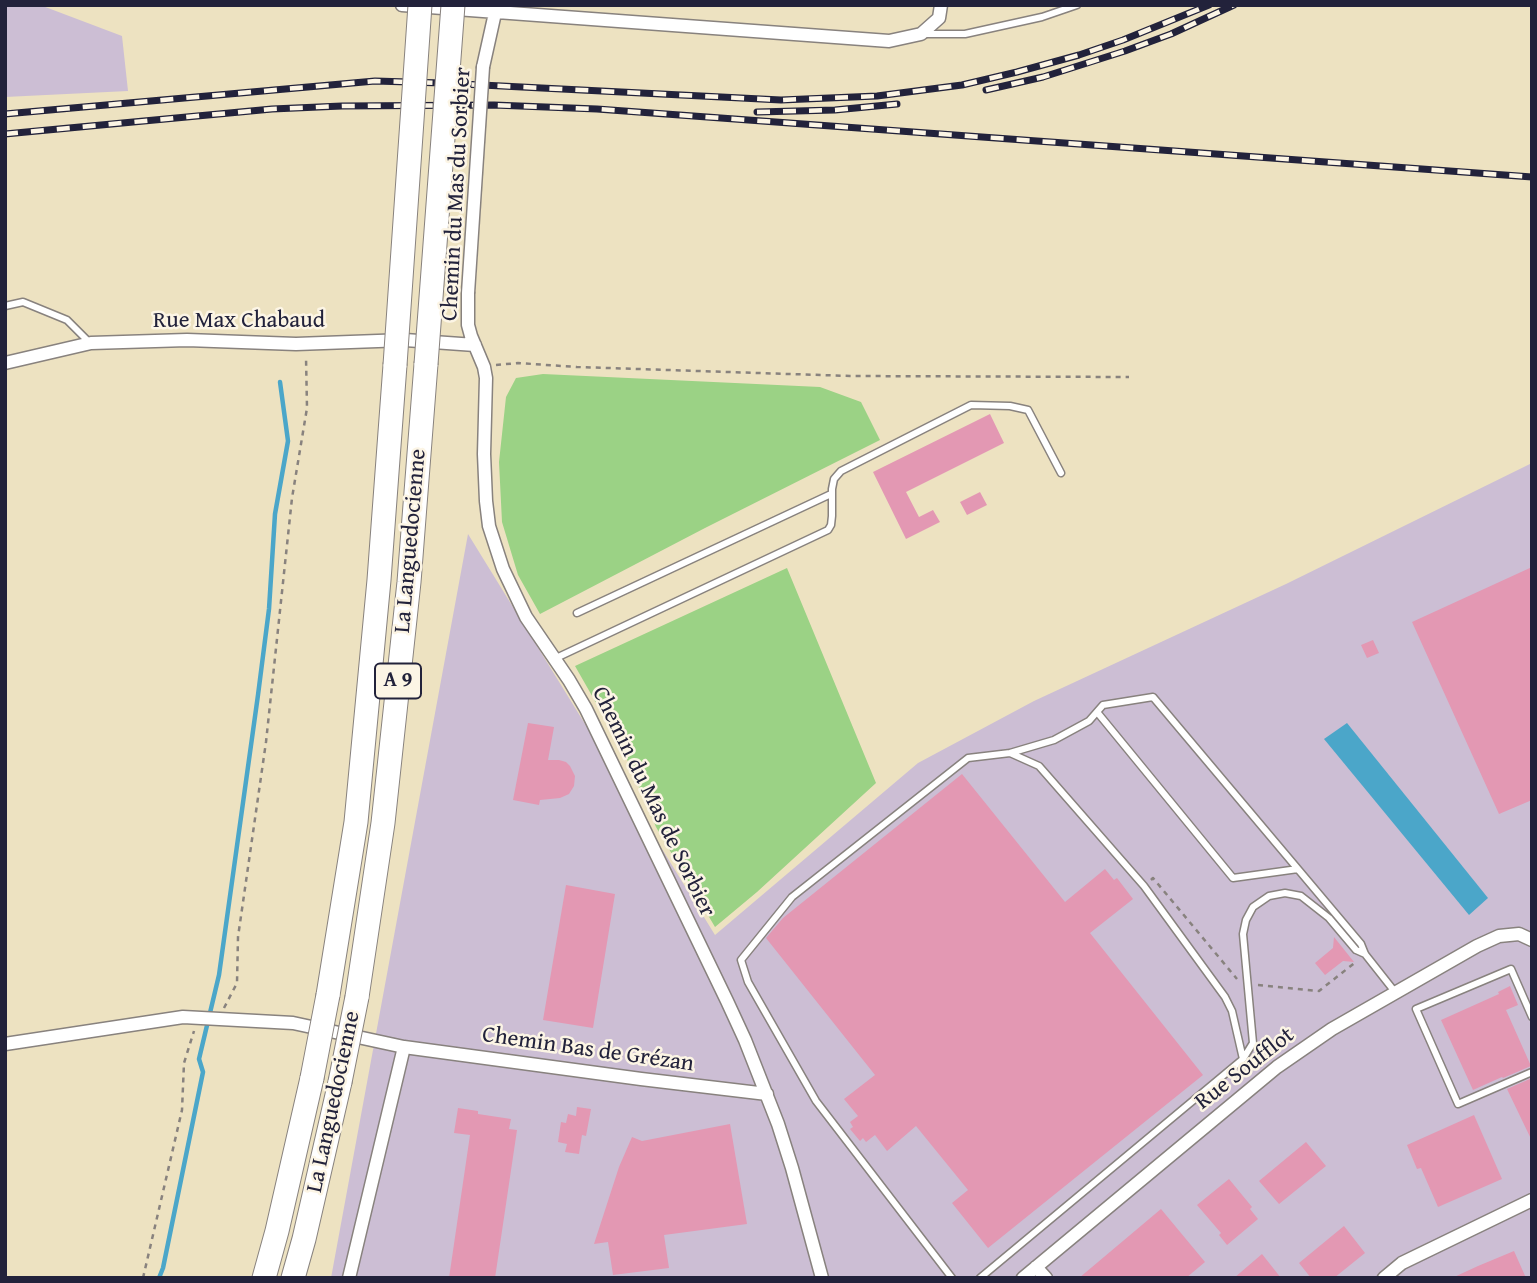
<!DOCTYPE html>
<meta charset="utf-8">
<style>
body{margin:0}
#map{position:relative;width:1537px;height:1283px;overflow:hidden;background:#ede2c1;font-family:"Gentium Book Plus",serif}
canvas{display:block}
.frame{position:absolute;inset:0;border:7px solid #22223b;pointer-events:none}
</style>
<div id="map">
<canvas width="1537" height="1283"></canvas>
<div class="frame"></div>
</div>
<script>
const g = document.querySelector('canvas').getContext('2d');
g.lineJoin = 'round';
function fill(path, color) { g.fillStyle = color; g.fill(path, 'evenodd'); }
const poly = rows => new Path2D(rows.map(r => 'M' + r).join(''));
function trace(path, color, width, dash) { g.strokeStyle = color; g.lineWidth = width; g.lineCap = dash ? 'butt' : 'round'; g.setLineDash(dash || []); g.stroke(path); }
function label(font, color, halo, rows, align = 'center') {
  g.font = font + ' "Gentium Book Plus",serif'; g.lineWidth = 5; g.setLineDash([]); g.textBaseline = 'middle'; g.strokeStyle = halo; g.fillStyle = color; for (const [text, x, y, turn = 0] of rows) {
    g.save(); g.translate(x, y); g.rotate((+turn || 0) * Math.PI / 180); g.textAlign = isNaN(turn) ? turn : align; if (halo) g.strokeText(text, 0, 0); g.fillText(text, 0, 0); g.restore();
  }
}
const industrial = poly([
 [5,5,40,5,122,36,128,91,5,97],
 [1532,463,1532,1278,331,1278,468,534,715,935,918,763,1034,701,1286,584]
]);
const green = poly([
 [543,374,820,387,861,402,880,440,705,528,540,614,518,575,502,522,499,462,506,397,516,378],
 [787,568,876,783,757,892,715,927,656,827,623,750,575,666]
]);
const water = poly([
 [1347,723,1488,898,1469,915,1324,739]
]);
const stream = poly([
 [159,1278,163,1268,203,1072,199,1059,219,975,258,695,269,609,275,514,288,441,280,382]
]);
const building = poly([
 [990,414,1004,443,906,492,919,517,933,510,940,522,906,539,873,472],
 [980,492,987,505,967,515,960,502],
 [1532,567,1532,800,1499,814,1412,622],
 [1373,640,1379,653,1367,658,1361,645],
 [528,723,554,727,548,760,559,760,566,762,570,766,575,776,574,786,569,794,560,798,540,800,539,805,513,800],
 [962,774,1065,902,1105,869,1114,880,1117,878,1133,899,1090,933,1203,1075,988,1248,952,1203,968,1190,916,1126,887,1151,875,1135,866,1142,863,1138,860,1141,850,1129,853,1127,850,1122,858,1116,844,1099,875,1075,766,938,783,918],
 [566,885,615,894,593,1028,543,1020],
 [1334,937,1354,962,1343,961,1325,975,1315,963,1333,948],
 [1510,986,1518,1005,1506,1010,1531,1066,1503,1078,1502,1077,1473,1090,1441,1020,1499,994,1498,992],
 [1532,1078,1532,1141,1507,1089],
 [577,1107,591,1109,586,1136,582,1135,579,1154,565,1152,567,1144,558,1142,561,1122,566,1123,568,1114,576,1116],
 [458,1108,478,1111,478,1114,511,1119,509,1129,517,1130,495,1278,449,1278,470,1135,454,1133],
 [1474,1115,1502,1179,1438,1207,1421,1168,1417,1169,1407,1145],
 [730,1124,747,1224,664,1235,669,1268,613,1275,608,1242,594,1244,619,1167,632,1137,642,1141],
 [1306,1142,1326,1166,1279,1204,1259,1181],
 [1229,1179,1252,1207,1250,1209,1258,1219,1227,1245,1219,1235,1221,1233,1197,1205],
 [1161,1209,1205,1262,1186,1278,1079,1278],
 [1344,1226,1365,1253,1334,1278,1311,1278,1299,1263],
 [1514,1251,1526,1278,1452,1278,1478,1266],
 [1262,1254,1281,1278,1234,1278]
]);
const path = poly([
 [496,365,518,363,577,367,850,376,1129,377],
 [1151,880,1153,878,1237,979],
 [1258,985,1319,991,1357,961],
 [224,1008,237,983,238,937,266,742,292,498,307,408,306,357],
 [143,1278,182,1110,184,1063,194,1031]
]);
const service = poly([
 [922,34,965,34,1042,17,1077,5],
 [5,306,23,302,67,320,89,342],
 [577,613,831,494],
 [554,659,828,530,831,525,832,516,832,489,834,479,841,471,971,405,1010,406,1028,410,1061,473],
 [1097,712,1233,878,1298,869],
 [1010,753,1039,766,1144,886,1225,997,1232,1011,1243,1059],
 [1532,1017,1511,969,1416,1009,1458,1104,1532,1072],
 [952,1278,816,1101,748,982,741,960,792,897,968,758,1010,753,1054,740,1089,721,1103,705,1153,697,1361,944,1365,954,1395,992],
 [980,1278,1243,1059,1253,1043,1243,934,1246,920,1253,907,1269,896,1285,893,1301,896,1329,918,1356,950,1365,954]
]);
const minor = poly([
 [402,5,889,41,921,34,939,18,941,5],
 [483,67,495,13],
 [468,293,468,325,471,336,484,367,486,378,484,454,486,501,489,526,503,569,526,617,569,680,586,709,727,1001,745,1040,778,1124,792,1168,822,1278],
 [5,363,91,343,187,340,296,344,405,340,475,345],
 [5,1044,183,1017,293,1023,404,1047,641,1079,767,1094],
 [1036,1267,1046,1278],
 [349,1278,404,1047],
 [1023,1278,1277,1067,1332,1029,1477,946,1499,936,1519,934,1532,940],
 [1384,1278,1402,1263,1532,1200]
]);
const motorway = poly([
 [328,995,356,822,379,580,395,365],
 [357,997,383,823,409,582,426,364],
 [264,1278,277,1231,312,1078],
 [293,1278,304,1239,340,1082]
]);
const rail = poly([
 [986,90,1043,77,1125,51,1171,34,1234,5],
 [757,112,835,110,897,104],
 [5,114,375,81,442,83,781,100,877,96,962,85,1017,72,1079,55,1123,40,1209,5],
 [5,134,272,109,342,106,494,105,597,109,1532,177]
]);
const minorBridge = poly([
 [468,293,483,67]
]);
const motorwayBridge = poly([
 [426,364,453,5],
 [395,365,420,5],
 [312,1078,328,995],
 [340,1082,357,997]
]);
const shields = [
 [398,681,46]
];
const shieldNames = [
 ["A 9",398,681]
];
const streetNames = [
 ["Chemin du Mas du Sorbier",457,194,-87],
 ["Rue Max Chabaud",239,321],
 ["La Languedocienne",411,541,-85],
 ["Chemin du Mas de Sorbier",653,802,64],
 ["Chemin Bas de Grézan",588,1050,8],
 ["Rue Soufflot",1245,1069,-38],
 ["La Languedocienne",334,1102,-78]
];
fill(industrial, '#ccbed4');
fill(green, '#9bd285');
fill(water, '#4ba6c9');
trace(stream, '#4ba6c9', 4.5);
fill(building, '#e398b3');
trace(service, '#88827e', 9);
trace(minor, '#88827e', 15);
trace(motorway, '#88827e', 25);
trace(path, '#88827e', 2.5, [5, 5]);
trace(service, '#fff', 6);
trace(minor, '#fff', 12);
trace(motorway, '#fff', 23);
trace(rail, '#22223b', 7);
trace(rail, '#fcf5e5', 4.5, [13]);
trace(minorBridge, '#88827e', 15, []);
trace(motorwayBridge, '#88827e', 25, []);
trace(minorBridge, '#fff', 12);
trace(motorwayBridge, '#fff', 23);
for (const [x, y, w] of shields) { const box = new Path2D(); box.roundRect(x - w / 2, y - 17.5, w, 35, 5); g.fillStyle = '#fcf5e5'; g.fill(box); trace(box, '#22223b', 2); }
label('bold 21px', '#22223b', null, shieldNames);
label('23px', '#22223b', '#fcf5e5', streetNames);
</script>
